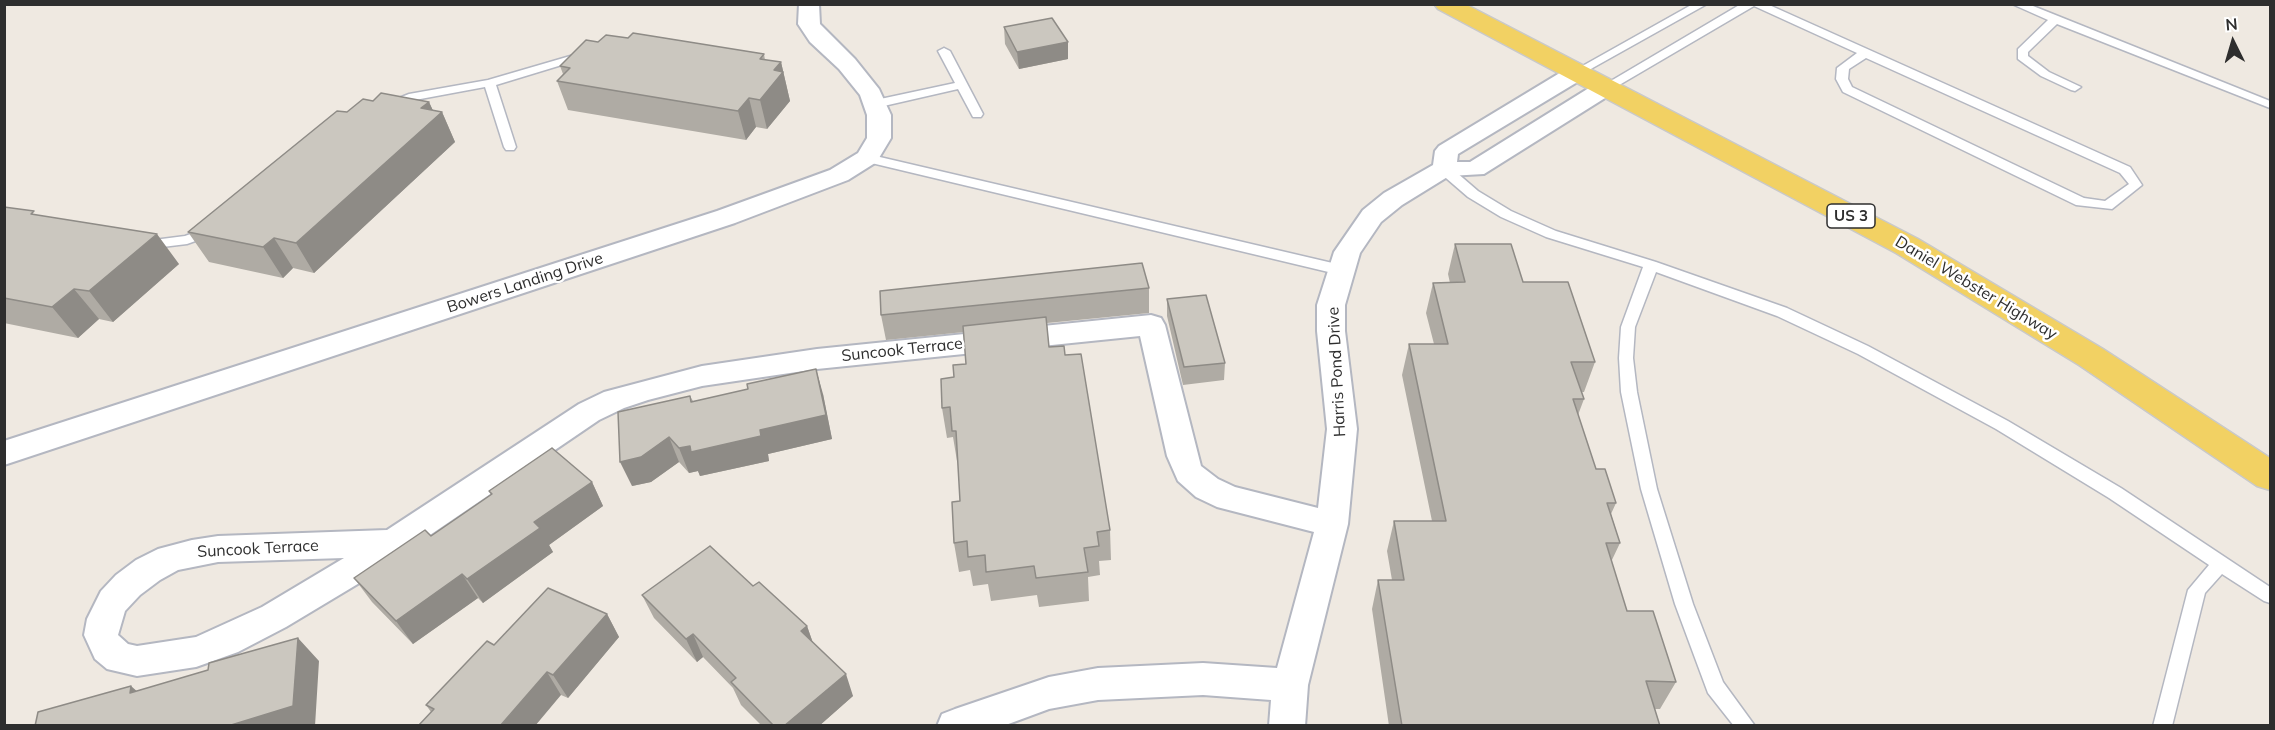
<!DOCTYPE html>
<style>
body{margin:0}
#map{position:relative;width:2275px;height:730px;overflow:hidden;background:#efe9e1;font-family:Mulish,sans-serif}
canvas{display:block}
.frame{position:absolute;inset:0;border:6px solid #2e2e2e;pointer-events:none}
.north{position:absolute;left:2203px;top:12px;width:60px;height:60px;-webkit-text-stroke:4px #fff;paint-order:stroke;rotate:355deg;font-size:16px;font-weight:700;line-height:24px;text-align:center;color:#2e2e2e}
.north::after{content:'';display:block;margin:auto;width:21px;height:27px;background:#2e2e2e;clip-path:polygon(50% 0,100% 100%,50% 72%,0 100%)}
</style>
<div id="map">
<canvas width="2275" height="730"></canvas>
<div class="frame"></div>
<div class="north">N</div>
</div>
<script>
const g = document.querySelector('canvas').getContext('2d');
g.lineJoin = 'round';
const poly = rows => new Path2D(rows.map(r => 'M' + r).join(''));
function trace(path, color, width, dash) { g.strokeStyle = color; g.lineWidth = width; g.lineCap = dash ? 'butt' : 'round'; g.setLineDash(dash || []); g.stroke(path); }
function fill(path, color) { g.fillStyle = color; g.fill(path, 'evenodd'); }
function label(font, color, halo, rows, align = 'center') {
  g.font = font + ' Mulish,sans-serif'; g.lineWidth = 5; g.setLineDash([]); g.textBaseline = 'middle'; g.strokeStyle = halo; g.fillStyle = color; for (const [text, x, y, turn = 0] of rows) {
    g.save(); g.translate(x, y); g.rotate((+turn || 0) * Math.PI / 180); g.textAlign = isNaN(turn) ? turn : align; if (halo) g.strokeText(text, 0, 0); g.fillText(text, 0, 0); g.restore();
  }
}
const lane = poly([
 [1693,4,1707,4,1580,75,1576,77,1570,73,1693,4],
 [1741,4,1767,4,2130,167,2142,185,2112,209,2076,205,1843,92,1836,79,1837,68,1857,53,1754,6,1609,91,1605,92,1599,88,1741,4],
 [1866,58,2120,173,2129,184,2105,201,2084,198,1852,87,1848,79,1849,69,1866,58],
 [2012,4,2028,4,2270,101,2270,108,2057,24,2028,52,2028,56,2049,72,2081,87,2075,91,2071,90,2041,76,2018,59,2018,49,2048,20,2012,4],
 [944,48,950,51,983,114,981,117,973,117,958,89,875,108,871,107,871,101,955,83,938,51,944,48],
 [584,52,588,53,588,57,496,85,516,147,514,150,506,150,504,147,485,87,415,100,390,108,384,104,409,94,488,80,584,52],
 [867,154,1341,265,1348,270,1341,275,863,161,861,158,863,155,867,154],
 [1444,165,1449,166,1478,191,1511,211,1556,231,1656,262,1787,308,1868,346,2008,421,2121,488,2270,587,2270,603,2264,601,2222,574,2205,593,2172,726,2153,726,2188,590,2209,565,2109,498,1996,429,1858,354,1777,316,1656,272,1635,327,1633,358,1637,392,1657,489,1693,604,1723,682,1755,726,1734,726,1708,693,1675,604,1641,489,1621,392,1619,358,1621,327,1643,267,1546,237,1501,217,1468,197,1439,172,1438,169,1439,166,1444,165],
 [210,227,217,231,215,234,187,244,146,249,139,245,146,241,185,236,210,227]
]);
const street = poly([
 [799,4,819,4,820,24,855,59,879,89,891,115,891,138,879,158,875,163,848,180,735,223,4,465,4,441,717,211,830,170,858,153,867,138,867,115,860,95,839,69,810,42,798,24,799,4],
 [1576,66,1584,68,1587,73,1584,78,1458,154,1457,162,1470,162,1597,83,1605,81,1613,83,1616,88,1613,93,1484,174,1449,176,1402,205,1381,222,1360,253,1345,305,1345,331,1357,429,1348,524,1308,685,1305,726,1269,726,1271,700,1203,695,1098,700,1049,709,1003,726,937,726,942,714,955,709,1049,677,1098,668,1203,663,1277,668,1314,532,1217,507,1196,497,1178,481,1167,456,1140,336,817,369,702,386,648,400,624,408,599,420,361,582,286,627,238,652,196,667,137,676,107,669,95,659,84,635,87,619,101,591,116,575,136,560,158,549,192,540,218,536,387,530,579,404,604,392,702,366,817,349,1151,315,1161,318,1165,325,1201,466,1218,479,1235,487,1318,508,1327,429,1317,331,1317,305,1334,252,1363,210,1384,193,1433,165,1435,151,1439,146,1568,68,1576,66],
 [344,558,262,607,196,637,137,646,128,644,118,635,125,611,140,595,160,580,178,570,218,562,344,558]
]);
const primary = poly([
 [1434,4,1465,4,1918,239,2103,349,2270,458,2270,490,2257,486,2079,365,1896,253,1438,9,1434,4]
]);
const wall = poly([
 [1004,27,1068,42,1068,59,1019,69,1005,44],
 [628,38,764,54,765,60,781,62,790,101,767,129,756,127,746,140,568,110,557,81,563,74,560,66,598,42],
 [373,101,429,102,433,111,442,112,455,142,314,273,293,268,283,278,209,262,188,232,347,112],
 [4,207,36,215,179,264,113,322,99,319,78,338,4,323],
 [1455,244,1523,282,1595,362,1584,392,1582,392,1584,399,1578,415,1596,469,1616,503,1611,514,1620,543,1611,562,1627,611,1676,682,1660,709,1655,709,1660,726,1389,726,1372,609,1378,580,1392,580,1387,551,1394,521,1432,521,1402,375,1409,344,1434,344,1426,313,1433,283,1450,283,1448,274],
 [1149,288,1149,313,1047,323,1049,347,1065,355,1110,530,1111,560,1099,561,1100,575,1088,577,1089,601,1039,607,1037,595,991,601,988,584,973,586,970,570,959,572,954,543,960,501,958,461,957,461,953,437,947,438,942,408,954,377,966,364,964,332,886,340,881,315],
 [1167,299,1225,363,1224,380,1183,385,1167,316],
 [823,394,832,439,768,454,769,461,700,476,698,471,689,473,679,462,651,482,632,486,690,396,693,401],
 [592,482,603,506,549,545,553,552,483,603,478,598,413,644,372,602,354,578,431,536,491,495,489,491],
 [753,586,807,626,813,643,853,696,819,726,762,726,741,705,733,688,703,657,697,662,654,618,642,595],
 [607,614,619,637,568,698,561,695,431,712,426,705,494,645]
]);
const shadedWall = poly([
 [1068,42,1068,59,1019,69,1017,52],
 [781,62,790,101,767,129,760,100,774,70],
 [749,98,756,127,746,140,738,111],
 [429,102,436,117,442,112,455,142,314,273,296,243,421,108],
 [157,234,179,264,113,322,89,291],
 [274,238,293,268,283,278,263,247],
 [74,289,99,319,78,338,52,307],
 [816,369,823,394,832,439,768,454,769,461,700,476,698,471,689,473,679,448],
 [669,437,679,462,651,482,632,486,620,462],
 [592,482,603,506,549,545,553,552,483,603,467,579,534,522],
 [462,574,478,598,413,644,396,621],
 [607,614,619,637,568,698,553,675],
 [807,626,815,649,801,631],
 [693,634,703,657,697,662,686,639],
 [298,638,319,661,315,726,228,726],
 [547,672,561,695,535,726,500,726],
 [846,674,853,696,819,726,784,726],
 [131,686,156,708,130,693]
]);
const building = poly([
 [1052,18,1068,42,1017,52,1004,27,1052,18],
 [633,33,764,54,760,59,781,62,774,70,783,72,760,100,749,98,738,111,557,81,570,68,560,66,586,40,598,42,606,35,628,38,633,33],
 [381,93,429,102,421,108,442,112,296,243,274,238,263,247,188,232,337,111,347,112,363,99,373,101,381,93],
 [4,207,34,211,31,214,157,234,89,291,74,289,52,307,4,298,4,207],
 [1455,244,1511,244,1523,282,1568,282,1595,362,1571,362,1584,399,1573,399,1596,469,1605,469,1616,503,1607,503,1620,543,1606,543,1627,611,1653,611,1676,682,1646,681,1660,726,1402,726,1378,580,1404,580,1394,521,1446,521,1409,344,1448,344,1433,283,1465,282,1455,244],
 [1142,263,1149,288,881,315,880,291,1142,263],
 [1206,295,1225,363,1184,367,1167,299,1206,295],
 [1046,317,1049,347,1064,346,1065,355,1081,354,1110,530,1097,532,1099,546,1084,548,1088,572,1036,578,1034,566,986,572,985,555,968,557,967,541,954,543,952,502,960,501,956,431,952,431,950,407,942,408,941,379,954,377,953,365,966,364,963,326,1046,317],
 [816,369,826,415,760,430,761,436,691,452,690,446,679,448,669,437,641,457,620,462,618,412,690,396,691,402,748,389,747,384,816,369],
 [552,448,592,482,534,522,540,528,467,579,462,574,396,621,354,578,425,530,431,536,492,494,489,491,552,448],
 [710,546,753,586,759,582,807,626,801,631,846,674,784,726,774,726,731,682,736,678,693,634,686,639,642,595,710,546],
 [548,588,607,614,553,675,547,672,500,726,418,726,434,709,426,705,487,641,494,645,548,588],
 [298,638,293,706,228,726,35,726,38,712,131,686,130,693,208,670,209,663,298,638]
]);
const shields = [
 [1851,216,48]
];
const shieldNames = [
 ["US 3",1851,216]
];
const streetNames = [
 ["Bowers Landing Drive",525,283,-18],
 ["Daniel Webster Highway",1976,288,31],
 ["Suncook Terrace",902,350,-6],
 ["Harris Pond Drive",1337,372,-93],
 ["Suncook Terrace",258,549,-3]
];
trace(lane, '#b4b7c1', 3);
trace(street, '#b4b7c1', 4);
trace(primary, '#c9c9c9', 3);
fill(lane, '#fff');
fill(street, '#fff');
fill(primary, '#f2d163');
fill(wall, '#afaba4');
fill(shadedWall, '#8e8b86');
fill(building, '#cbc7bf');
trace(building, '#8e8b86', 1.5);
for (const [x, y, w] of shields) { const box = new Path2D(); box.roundRect(x - w / 2, y - 12, w, 24, 4.5); g.fillStyle = '#fff'; g.fill(box); trace(box, '#2e2e2e', 1.5); }
label('bold 15px', '#2e2e2e', null, shieldNames);
label('16px', '#2e2e2e', '#fff', streetNames);
</script>
